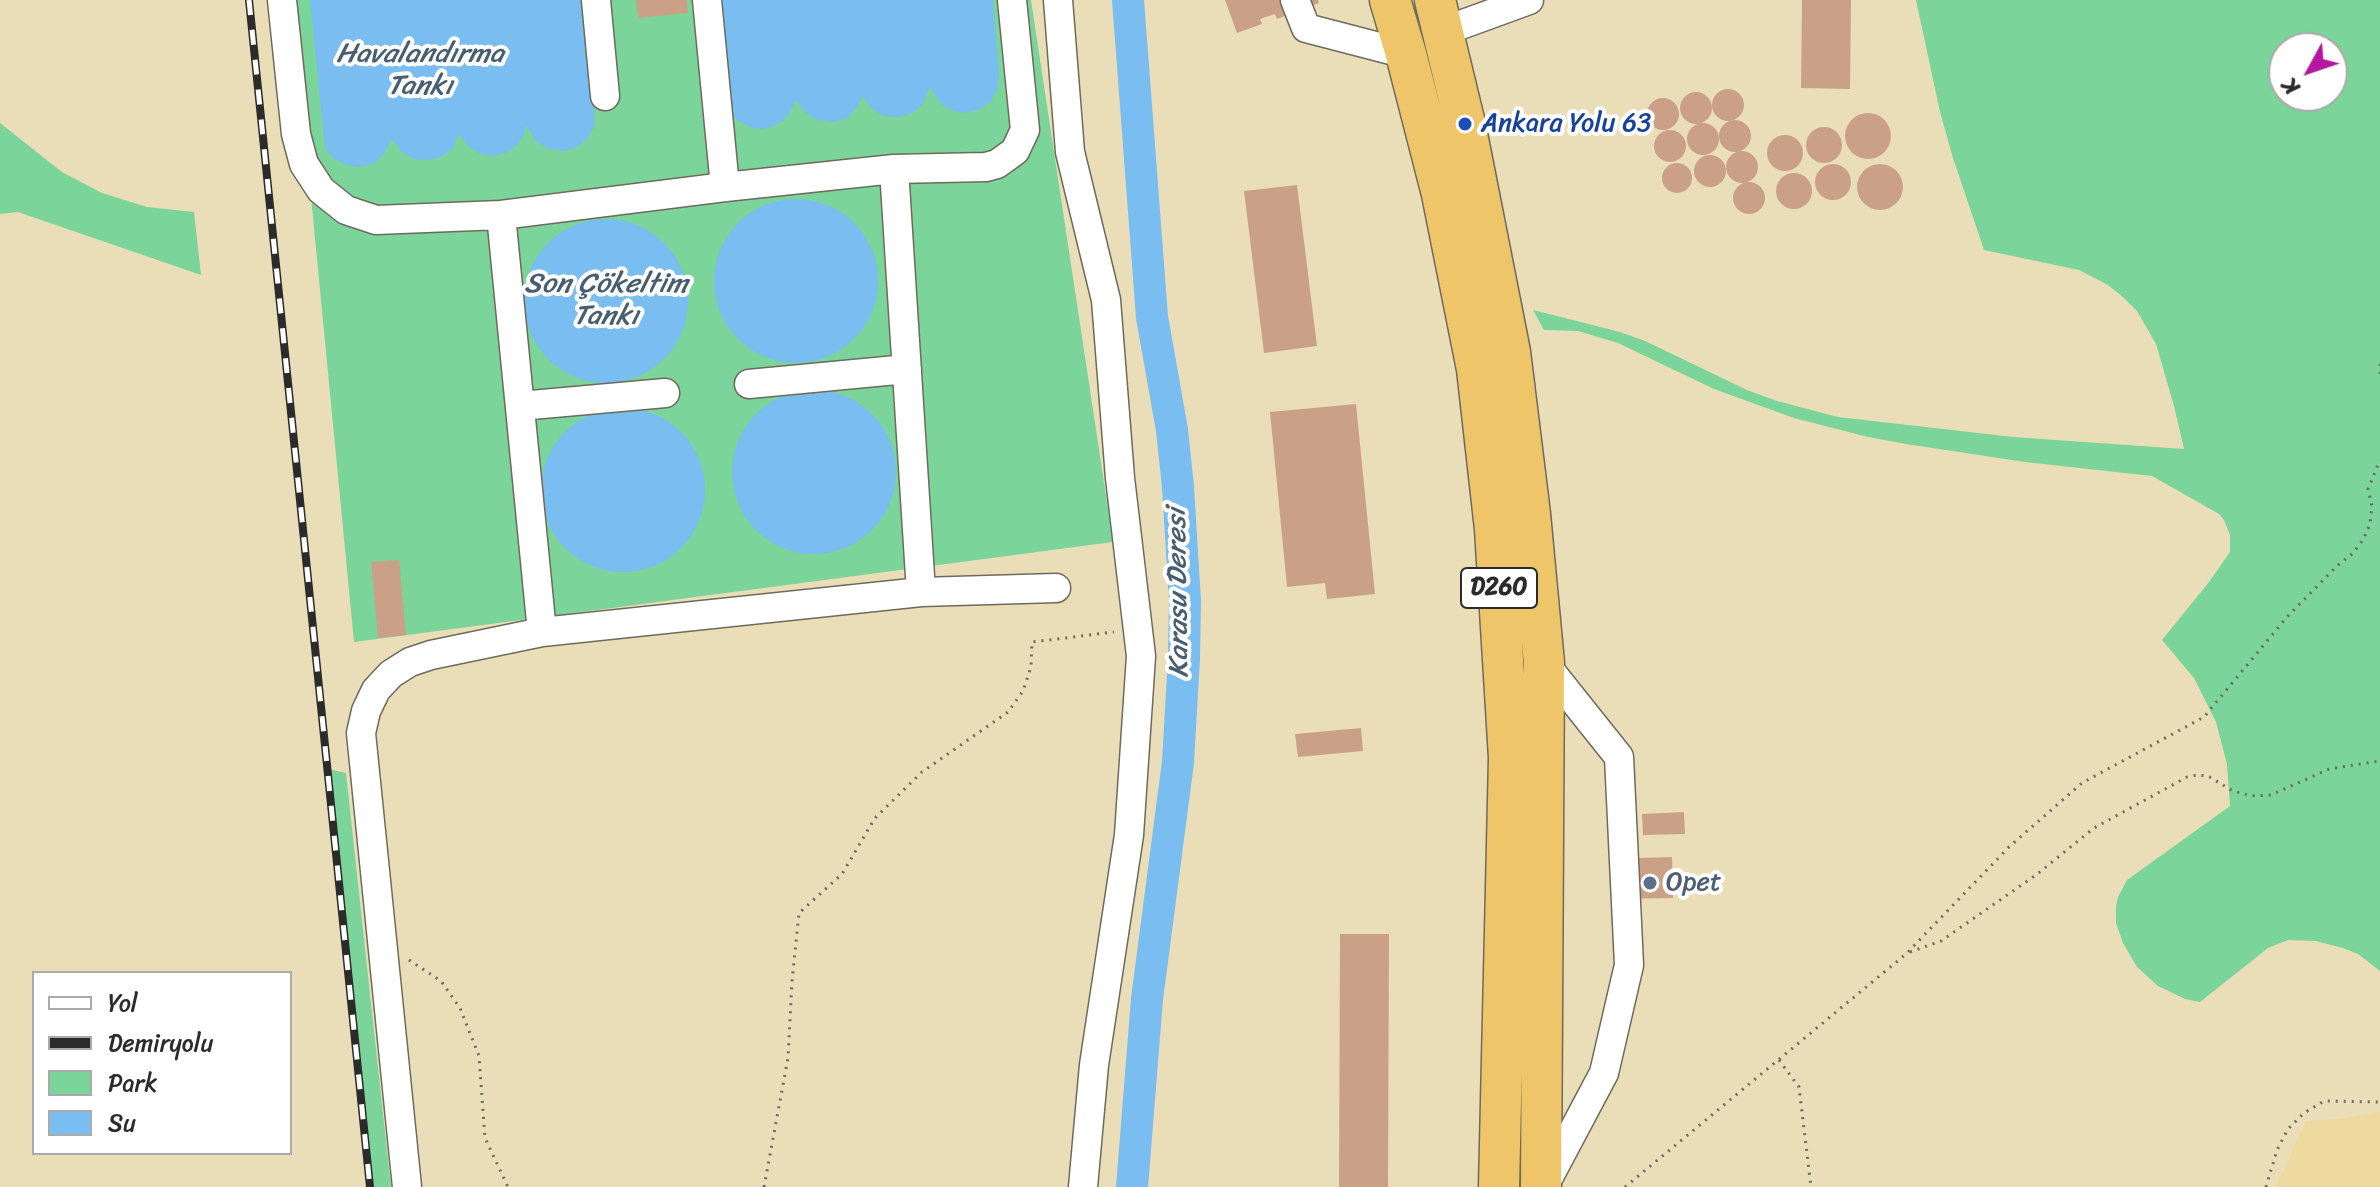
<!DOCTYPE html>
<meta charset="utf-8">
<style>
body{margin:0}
#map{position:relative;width:2380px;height:1187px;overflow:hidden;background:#eadeb9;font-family:Sriracha,sans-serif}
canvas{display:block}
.legend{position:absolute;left:32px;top:971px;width:260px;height:184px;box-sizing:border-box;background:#fff;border:2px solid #aaa;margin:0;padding:10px 14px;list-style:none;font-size:24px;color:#2b2b2b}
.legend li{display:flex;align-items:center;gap:16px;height:40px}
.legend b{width:40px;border:2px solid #aaa}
.north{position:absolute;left:2268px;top:32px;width:80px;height:80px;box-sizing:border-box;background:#fff;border:2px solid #aaa;border-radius:50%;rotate:230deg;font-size:22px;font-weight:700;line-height:32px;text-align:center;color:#2b2b2b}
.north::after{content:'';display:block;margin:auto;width:28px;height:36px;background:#b5179e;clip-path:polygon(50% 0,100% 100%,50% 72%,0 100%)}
</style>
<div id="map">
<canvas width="2380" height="1187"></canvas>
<ul class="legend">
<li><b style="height:10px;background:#fff"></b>Yol</li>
<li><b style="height:10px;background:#2b2b2b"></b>Demiryolu</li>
<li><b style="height:22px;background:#7bd499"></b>Park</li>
<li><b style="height:22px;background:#7abdf0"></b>Su</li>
</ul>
<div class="north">K</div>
</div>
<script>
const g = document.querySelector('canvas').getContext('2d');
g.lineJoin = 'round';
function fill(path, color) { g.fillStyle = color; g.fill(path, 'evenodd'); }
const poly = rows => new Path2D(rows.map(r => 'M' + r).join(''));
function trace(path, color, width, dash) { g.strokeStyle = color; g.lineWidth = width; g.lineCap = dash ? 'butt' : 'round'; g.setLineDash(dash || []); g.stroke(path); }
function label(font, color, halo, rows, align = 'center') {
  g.font = font + ' Sriracha,sans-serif'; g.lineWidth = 8; g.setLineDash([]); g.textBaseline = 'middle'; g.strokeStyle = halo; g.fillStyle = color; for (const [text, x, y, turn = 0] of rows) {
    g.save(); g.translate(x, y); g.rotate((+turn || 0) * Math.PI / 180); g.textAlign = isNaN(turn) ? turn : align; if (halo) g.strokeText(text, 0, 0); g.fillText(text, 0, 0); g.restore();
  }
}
const green = poly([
 [292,0,1031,0,1113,542,354,642],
 [1916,0,2380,0,2380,971,2358,954,2343,948,2316,941,2288,940,2268,948,2200,1002,2185,999,2158,986,2137,967,2123,943,2116,923,2116,906,2118,897,2127,880,2230,806,2227,764,2216,722,2194,678,2162,640,2209,582,2230,552,2230,535,2224,520,2219,514,2152,476,2025,462,1906,444,1868,437,1794,418,1714,389,1618,343,1578,331,1544,330,1533,310,1620,332,1645,341,1747,390,1777,401,1838,417,2013,437,2184,449,2174,406,2156,344,2137,311,2123,297,2108,285,2079,270,1984,250,1953,158,1940,112],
 [2332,48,2332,96,2284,96,2284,48],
 [0,123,62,172,102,193,147,207,194,212,201,275,18,212,0,214],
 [328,769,346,773,391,1187,373,1187]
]);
const sand = poly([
 [2380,1112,2380,1187,2276,1187,2306,1121,2338,1119]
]);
const water = poly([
 [310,0,585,0,595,99,594,127,587,139,576,148,563,151,549,149,537,142,526,125,525,132,518,144,508,152,494,156,481,154,469,147,459,134,452,149,441,157,428,160,414,159,402,152,392,139,383,155,373,164,359,167,346,165,334,159,325,148],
 [717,0,993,0,999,75,997,89,991,101,980,109,967,113,953,111,941,104,930,87,922,105,911,114,898,117,884,116,872,109,863,96,855,110,845,119,831,122,818,120,806,113,796,100,787,117,776,125,763,129,750,127,737,120,729,109],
 '714 281a82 82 0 1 1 164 0a82 82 0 1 1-164 0Z',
 '524 301a82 82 0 1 1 164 0a82 82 0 1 1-164 0Z',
 '732 472a82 82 0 1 1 164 0a82 82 0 1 1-164 0Z',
 '541 490a82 82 0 1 1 164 0a82 82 0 1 1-164 0Z'
]);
const river = poly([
 [1128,0,1152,317,1172,430,1178,487,1185,601,1184,658,1178,762,1147,999,1132,1187]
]);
const building = poly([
 [636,0,687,0,688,13,638,18],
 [1225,0,1318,0,1319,3,1277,19,1275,14,1260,19,1262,24,1237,33],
 [1802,0,1851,0,1850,89,1801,88],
 '1712 105a16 16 0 1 1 32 0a16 16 0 1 1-32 0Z',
 '1680 108a16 16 0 1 1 32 0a16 16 0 1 1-32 0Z',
 '1647 114a16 16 0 1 1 32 0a16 16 0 1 1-32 0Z',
 '1845 136a23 23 0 1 1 46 0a23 23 0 1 1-46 0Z',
 '1719 136a16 16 0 1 1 32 0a16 16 0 1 1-32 0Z',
 '1687 139a16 16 0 1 1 32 0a16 16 0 1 1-32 0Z',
 '1806 145a18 18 0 1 1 36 0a18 18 0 1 1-36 0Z',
 '1654 146a16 16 0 1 1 32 0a16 16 0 1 1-32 0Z',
 '1767 153a18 18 0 1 1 36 0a18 18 0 1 1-36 0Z',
 '1726 167a16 16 0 1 1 32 0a16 16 0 1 1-32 0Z',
 '1694 171a16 16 0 1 1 32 0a16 16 0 1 1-32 0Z',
 '1662 178a15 15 0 1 1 30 0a15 15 0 1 1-30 0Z',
 '1857 187a23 23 0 1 1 46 0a23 23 0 1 1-46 0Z',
 '1815 182a18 18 0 1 1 36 0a18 18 0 1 1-36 0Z',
 '1776 191a18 18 0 1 1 36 0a18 18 0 1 1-36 0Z',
 '1733 198a16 16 0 1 1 32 0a16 16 0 1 1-32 0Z',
 [1297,185,1317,346,1264,353,1244,191],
 [1356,404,1375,594,1327,599,1325,583,1287,587,1270,412],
 [399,560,406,635,378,638,371,562],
 [1361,728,1363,751,1298,757,1295,734],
 [1684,812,1685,834,1643,835,1642,814],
 [1672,857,1673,898,1611,899,1610,859],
 [1340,934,1389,934,1388,1187,1339,1187]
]);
const path = poly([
 [2380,364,2380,377],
 [1910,952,1941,941,2036,875,2094,828,2187,777,2197,775,2208,776,2233,791,2252,796,2271,795,2329,769,2380,761],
 [409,960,441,981,460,1008,479,1056,485,1138,508,1187],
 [1779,1060,1799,1087,1811,1187],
 [764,1187,788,1058,792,981,799,913,842,874,875,818,922,772,1008,712,1023,691,1031,667,1032,642,1114,632],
 [1625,1187,1906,954,2009,847,2082,783,2204,717,2287,617,2338,565,2352,554,2363,540,2370,524,2372,506,2368,489,2380,460],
 [2266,1187,2277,1150,2288,1129,2304,1113,2324,1101,2380,1102]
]);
const minor = poly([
 [282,0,296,134,304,164,321,190,346,210,376,220,501,215,725,187,894,169,986,167,997,164,1015,151,1025,130,1012,0],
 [596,0,605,96],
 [707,0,725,187],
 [1058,0,1070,152,1106,300,1120,478,1141,656,1129,835,1094,1065,1083,1187],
 [1295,0,1306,28,1406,54],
 [1444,31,1529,0],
 [894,169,921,592],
 [501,215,542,632],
 [749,384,907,369],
 [520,406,665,393],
 [1544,663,1619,757,1629,965,1604,1073,1544,1186],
 [407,1187,361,733,366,711,376,690,391,674,410,662,431,655,542,632,921,592,1056,588]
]);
const highway = poly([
 [1390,0,1406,54,1442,194,1477,369,1495,529,1509,758,1499,1187],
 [1435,0,1465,124,1510,352,1530,514,1544,663,1541,1187]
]);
const rail = poly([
 [249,0,370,1187]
]);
const markers = [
 [1465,124,8,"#1a4fb4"],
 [1650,883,8,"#5c6f8a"]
];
const shields = [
 [1499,588,76]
];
const shieldNames = [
 ["D260",1499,588]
];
const transitNames = [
 ["Ankara Yolu 63",1481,124]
];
const serviceNames = [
 ["Opet",1666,883]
];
const waterNames = [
 ["Havalandırma",420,55],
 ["Tankı",420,87],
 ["Son Çökeltim",606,285],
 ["Tankı",606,317],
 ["Karasu Deresi",1179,593,-91]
];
fill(green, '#7bd499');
fill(sand, '#eeda9e');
fill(water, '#7abdf0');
trace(river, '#7abdf0', 32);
fill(building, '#caa187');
trace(minor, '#6e6a5d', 31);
trace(highway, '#6e6a5d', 43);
trace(path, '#6e6a5d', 3, [2, 6]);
trace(minor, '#fff', 28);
trace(highway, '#eec569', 40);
trace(rail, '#2b2b2b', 8);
trace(rail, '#fff', 5, [15]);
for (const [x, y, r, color] of markers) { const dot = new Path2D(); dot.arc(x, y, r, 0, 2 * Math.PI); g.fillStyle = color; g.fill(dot); trace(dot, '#fff', 3); }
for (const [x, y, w] of shields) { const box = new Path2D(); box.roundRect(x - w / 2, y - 20, w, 40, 6); g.fillStyle = '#fff'; g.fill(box); trace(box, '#2b2b2b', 2); }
label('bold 24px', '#2b2b2b', null, shieldNames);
label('26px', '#164399', '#fff', transitNames, 'left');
label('26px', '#4e5e75', '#fff', serviceNames, 'left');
label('italic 28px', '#475e70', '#fff', waterNames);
</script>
